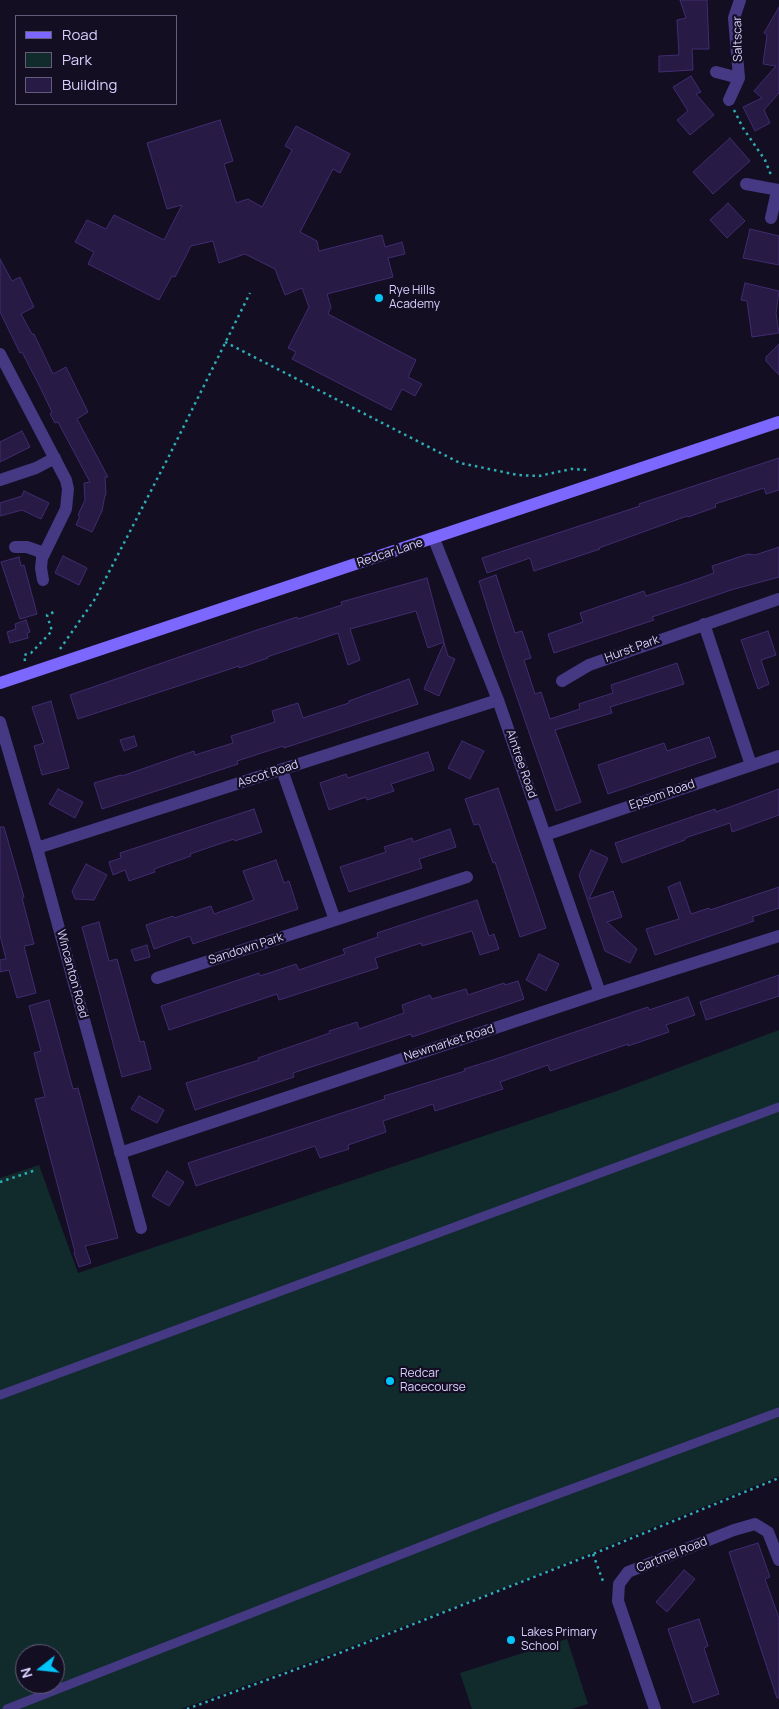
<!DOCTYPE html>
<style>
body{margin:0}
#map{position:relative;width:779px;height:1709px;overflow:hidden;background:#140e23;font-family:Manrope,sans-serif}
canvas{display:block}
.legend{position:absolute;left:15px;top:15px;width:162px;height:90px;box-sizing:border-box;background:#140e23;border:1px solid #635c7b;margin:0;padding:6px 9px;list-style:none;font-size:15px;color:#dad0ff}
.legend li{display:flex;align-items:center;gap:10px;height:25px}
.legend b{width:25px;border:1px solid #635c7b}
.north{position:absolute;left:15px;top:1644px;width:50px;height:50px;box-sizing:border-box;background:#140e23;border:1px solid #635c7b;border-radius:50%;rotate:254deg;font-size:14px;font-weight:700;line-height:20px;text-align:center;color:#dad0ff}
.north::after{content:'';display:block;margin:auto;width:18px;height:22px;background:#00c5fb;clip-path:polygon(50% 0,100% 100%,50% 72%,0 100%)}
</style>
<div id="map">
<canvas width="779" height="1709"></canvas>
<ul class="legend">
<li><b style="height:6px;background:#7c67ff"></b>Road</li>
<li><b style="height:14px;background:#112b2d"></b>Park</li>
<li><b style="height:14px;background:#271a44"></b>Building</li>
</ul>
<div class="north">N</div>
</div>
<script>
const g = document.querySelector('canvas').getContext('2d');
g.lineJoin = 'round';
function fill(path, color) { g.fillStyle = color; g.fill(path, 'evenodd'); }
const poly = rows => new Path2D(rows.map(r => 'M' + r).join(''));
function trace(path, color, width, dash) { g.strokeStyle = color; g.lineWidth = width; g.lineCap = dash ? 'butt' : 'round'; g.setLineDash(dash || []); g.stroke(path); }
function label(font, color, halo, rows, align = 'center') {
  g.font = font + ' Manrope,sans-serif'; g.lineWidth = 4.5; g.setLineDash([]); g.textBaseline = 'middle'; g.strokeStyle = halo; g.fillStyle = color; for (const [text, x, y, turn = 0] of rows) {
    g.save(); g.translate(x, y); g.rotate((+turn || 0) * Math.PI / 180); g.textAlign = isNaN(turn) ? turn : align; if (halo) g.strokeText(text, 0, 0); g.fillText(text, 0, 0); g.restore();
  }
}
const green = poly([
 [779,1030,779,1476,522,1581,313,1661,181,1709,0,1709,0,1178,39,1165,78,1273,614,1092],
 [25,1654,55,1654,55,1684,25,1684],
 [567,1639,588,1704,571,1709,472,1709,460,1673]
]);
const building = poly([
 [680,0,707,0,709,49,692,49,693,70,659,72,659,56,679,55,677,20,686,18,680,0],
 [779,7,779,93,764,110,770,123,755,131,743,107,762,98,754,91,776,66,763,64,767,35,764,33,779,7],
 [691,76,701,92,696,94,714,115,690,135,677,120,688,111,673,87,691,76],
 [220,120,233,161,224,164,236,203,248,199,262,207,292,150,285,146,296,126,350,154,340,173,333,169,300,232,317,241,319,251,382,235,385,247,402,242,405,254,388,258,393,277,327,294,331,307,328,314,416,360,408,377,422,384,415,396,402,389,391,410,292,359,296,352,288,348,309,307,302,288,285,295,275,269,245,254,219,263,213,241,191,246,175,277,172,276,159,300,88,264,94,252,75,242,87,220,106,229,114,215,164,240,182,205,167,209,147,143,220,120],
 [730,138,750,161,713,194,693,172,730,138],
 [728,203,745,221,727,238,710,220,728,203],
 [750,229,779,236,779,265,743,258,750,229],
 [0,259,12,281,20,277,34,307,21,314,32,334,34,334,53,374,66,367,88,412,77,419,108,477,105,477,106,495,105,495,102,511,92,532,76,525,80,516,78,515,85,500,84,483,90,482,58,422,55,423,50,414,52,412,40,387,22,352,20,353,0,312,0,259],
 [745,283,779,291,776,313,779,333,752,337,747,301,741,300,745,283],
 [779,344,779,375,766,361,766,357,779,344],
 [22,431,30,447,0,462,0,442,22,431],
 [779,458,779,490,766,494,764,488,715,504,716,507,688,517,687,516,599,548,600,549,534,571,530,558,487,573,482,558,640,506,639,504,779,458],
 [24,491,49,503,41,519,22,510,0,516,0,503,22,496,24,491],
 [779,547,779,577,731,590,652,617,654,620,554,653,548,634,583,622,580,613,644,591,646,596,689,582,714,573,712,566,748,554,755,555,779,547],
 [63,556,87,568,79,585,55,573,63,556],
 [19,557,21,566,24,565,37,614,20,619,1,562,19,557],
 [496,575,515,633,522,631,531,658,524,660,535,694,541,692,550,719,580,709,579,704,613,693,611,685,677,663,684,684,610,707,612,713,555,730,581,802,556,811,498,642,479,581,496,575],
 [427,578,444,642,428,648,416,611,350,629,360,660,348,665,338,633,267,657,268,658,239,668,239,666,78,719,70,695,254,631,297,617,298,619,342,605,341,602,427,578],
 [26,620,30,632,27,633,28,638,10,643,7,632,16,629,15,624,26,620],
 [768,631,776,655,761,660,769,684,758,689,741,640,768,631],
 [444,643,448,656,455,659,439,696,424,689,444,643],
 [409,679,418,704,284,748,283,746,237,761,238,764,102,809,94,783,121,775,122,776,194,751,195,755,233,743,231,736,275,722,272,711,298,703,303,718,349,703,349,701,409,679],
 [51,701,69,768,42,775,34,746,44,743,32,707,51,701],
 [134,736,137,746,124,751,120,740,134,736],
 [709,737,716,757,608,794,598,765,664,743,667,751,709,737],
 [462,741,484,751,470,779,448,768,462,741],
 [428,752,434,770,391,784,394,791,367,800,366,797,329,810,320,783,346,774,348,778,428,752],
 [498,788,546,928,520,937,495,862,493,863,479,824,474,825,465,799,498,788],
 [58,789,83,802,75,818,49,804,58,789],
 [779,789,779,815,732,832,730,823,685,838,685,840,622,863,615,843,715,809,716,812,779,789],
 [254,809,262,832,235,841,234,839,190,854,191,856,154,869,155,872,129,881,125,870,113,875,109,862,121,858,120,853,254,809],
 [0,827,4,827,24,897,22,898,34,944,24,946,36,993,17,998,9,970,0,972,0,960,6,959,0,935,0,827],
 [450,829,456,847,419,859,422,868,349,892,340,867,386,852,384,847,412,838,413,842,450,829],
 [591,850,608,858,589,899,613,891,622,917,607,922,637,949,630,963,605,951,579,875,591,850],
 [276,860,284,883,289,881,298,909,193,944,190,936,154,949,146,925,173,916,174,918,211,906,214,914,254,900,243,871,276,860],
 [86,864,107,875,94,900,75,899,72,891,86,864],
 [680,882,691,914,709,908,710,910,779,887,779,908,752,917,754,921,655,955,646,929,679,919,668,887,680,882],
 [477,900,489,936,494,934,499,949,480,955,472,931,422,946,421,943,375,958,378,968,279,1000,277,994,169,1030,161,1006,259,973,260,976,296,964,299,970,345,954,343,949,378,937,377,933,477,900],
 [99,922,109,961,117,959,140,1042,144,1041,151,1069,122,1077,82,927,99,922],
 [147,945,150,957,135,961,131,950,147,945],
 [539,954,559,964,546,991,526,980,539,954],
 [779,975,779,996,706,1020,700,1002,779,975],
 [518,981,524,999,412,1037,411,1034,293,1073,294,1077,195,1110,186,1083,259,1060,258,1058,330,1033,329,1031,357,1022,359,1029,404,1013,402,1005,430,995,432,999,466,989,468,995,504,983,505,985,518,981],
 [688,997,695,1015,666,1025,669,1032,628,1046,628,1044,550,1071,548,1065,500,1082,503,1089,435,1111,433,1104,383,1121,386,1132,348,1145,349,1149,320,1158,315,1146,196,1186,188,1163,385,1099,384,1096,465,1071,464,1069,493,1060,648,1007,649,1010,688,997],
 [49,1000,73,1089,78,1088,118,1238,85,1246,91,1263,79,1267,74,1253,75,1252,35,1099,45,1097,34,1053,41,1051,29,1006,49,1000],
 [139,1096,164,1110,157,1123,131,1109,139,1096],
 [167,1171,184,1182,169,1206,152,1196,167,1171],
 [758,1543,770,1577,765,1579,779,1618,779,1698,777,1698,729,1552,758,1543],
 [684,1570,695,1579,667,1612,656,1602,684,1570],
 [699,1619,708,1646,704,1648,719,1694,693,1703,668,1629,699,1619]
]);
const path = poly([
 [734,110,743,128,765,160,771,175],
 [225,342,460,463,518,475,539,476,571,469,590,470],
 [60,649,95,599,169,456,250,293],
 [25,661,24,655,31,653,52,631,47,615,54,612],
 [0,1182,36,1170],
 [593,1554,604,1584],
 [187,1709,319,1661,593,1554,779,1478]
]);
const service = poly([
 [0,1395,779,1107],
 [7,1709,504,1514,779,1412]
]);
const minor = poly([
 [716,72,739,78],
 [729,100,739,78,734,18,740,0],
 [746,184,779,190],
 [771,218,777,191],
 [0,354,66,480,68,489,66,509,42,558,41,568,43,580],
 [0,480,36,468,55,458],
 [434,539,498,700,600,993],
 [15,547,27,547,44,553],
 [704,624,751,765],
 [562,681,589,665,779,599],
 [0,722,37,848,141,1228],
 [282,770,335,920],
 [545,835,779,756],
 [37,848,498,700],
 [157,978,467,877],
 [120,1153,600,993,779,936],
 [655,1709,618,1601,619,1584,628,1572,734,1530,755,1524,768,1532,779,1560]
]);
const secondary = poly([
 [0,683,779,422]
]);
const markers = [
 [379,298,5,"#00c5fb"],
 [390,1381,5,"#00c5fb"],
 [511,1640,5,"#00c5fb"]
];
const streetNames = [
 ["Saltscar",738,39,-91],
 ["Redcar Lane",390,553,-18],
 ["Hurst Park",632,649,-20],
 ["Aintree Road",521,764,71],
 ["Ascot Road",268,774,-18],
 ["Epsom Road",662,795,-19],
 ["Sandown Park",246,949,-18],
 ["Wincanton Road",72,974,75],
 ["Newmarket Road",449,1043,-18],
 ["Cartmel Road",672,1555,-22]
];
const poiNames = [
 ["Rye Hills",389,291],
 ["Academy",389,305],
 ["Redcar",400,1374],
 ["Racecourse",400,1388],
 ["Lakes Primary",521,1633],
 ["School",521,1647]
];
fill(green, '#112b2d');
fill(building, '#271a44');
trace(building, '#412c70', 1);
trace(path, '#2eadb5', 2.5, [2.5, 4]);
trace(service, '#443982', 9);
trace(minor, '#443982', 12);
trace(secondary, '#7c67ff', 12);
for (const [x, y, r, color] of markers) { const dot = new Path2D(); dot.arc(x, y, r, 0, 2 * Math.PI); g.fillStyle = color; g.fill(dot); trace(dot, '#140e23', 2); }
label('12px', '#dad0ff', '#140e23', streetNames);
label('12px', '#dad0ff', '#140e23', poiNames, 'left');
</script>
